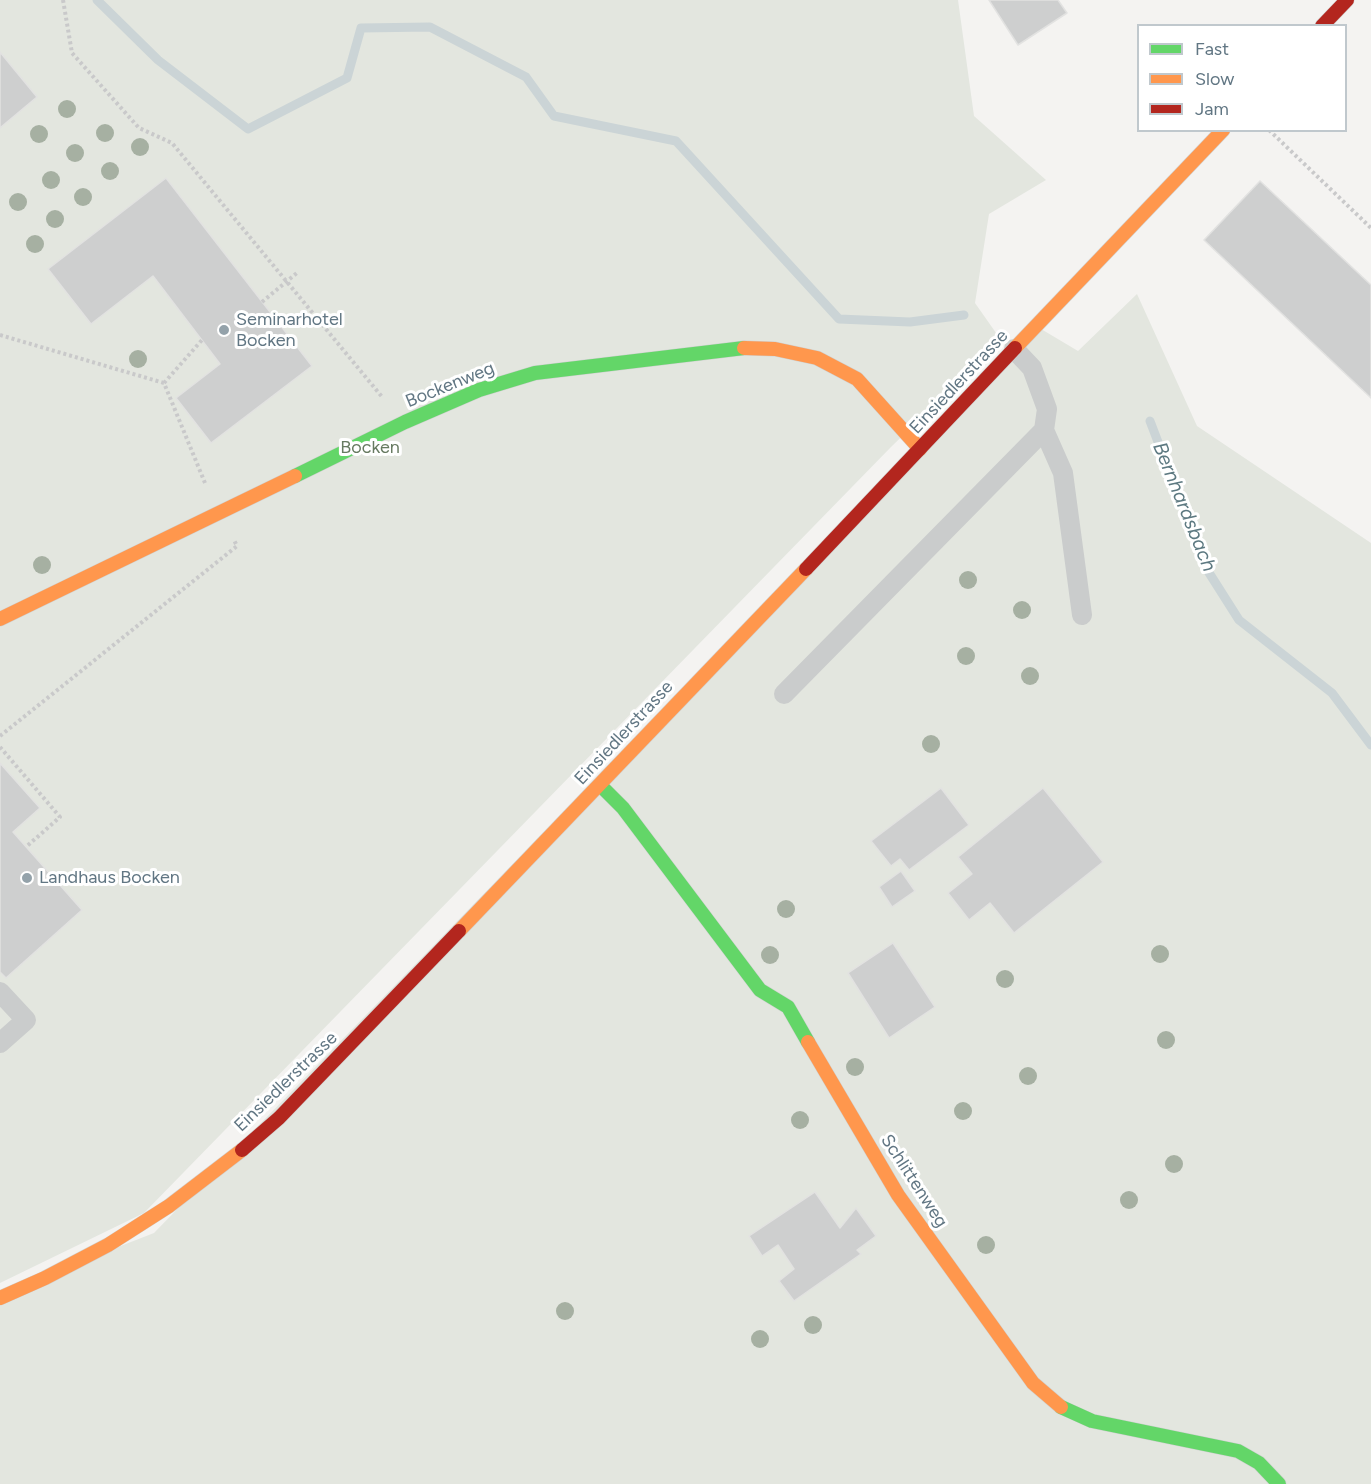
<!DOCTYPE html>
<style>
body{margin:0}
#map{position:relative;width:1371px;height:1484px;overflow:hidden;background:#f4f3f1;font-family:Figtree,sans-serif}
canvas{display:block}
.legend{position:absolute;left:1137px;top:24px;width:210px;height:108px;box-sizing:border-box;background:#fff;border:2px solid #c0c8cd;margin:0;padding:8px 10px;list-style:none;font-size:18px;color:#617683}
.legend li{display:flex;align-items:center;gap:12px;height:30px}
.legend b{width:30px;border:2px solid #c0c8cd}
</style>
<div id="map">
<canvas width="1371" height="1484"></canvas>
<ul class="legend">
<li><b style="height:8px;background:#63d668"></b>Fast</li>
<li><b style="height:8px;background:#ff974d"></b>Slow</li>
<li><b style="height:8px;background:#b3261e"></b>Jam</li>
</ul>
</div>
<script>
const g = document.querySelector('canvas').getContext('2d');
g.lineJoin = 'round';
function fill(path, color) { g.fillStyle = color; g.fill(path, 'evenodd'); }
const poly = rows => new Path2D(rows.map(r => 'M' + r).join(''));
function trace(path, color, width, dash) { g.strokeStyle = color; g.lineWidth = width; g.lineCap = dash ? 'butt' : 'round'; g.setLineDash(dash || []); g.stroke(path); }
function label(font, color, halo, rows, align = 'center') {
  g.font = font + ' Figtree,sans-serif'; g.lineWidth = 6; g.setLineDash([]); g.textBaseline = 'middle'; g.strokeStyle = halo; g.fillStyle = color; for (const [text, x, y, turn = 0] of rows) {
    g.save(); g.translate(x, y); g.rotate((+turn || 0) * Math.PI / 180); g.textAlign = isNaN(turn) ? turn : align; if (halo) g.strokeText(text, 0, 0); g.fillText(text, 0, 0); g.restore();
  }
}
const green = poly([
 [0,0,958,0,974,116,1046,180,989,214,975,303,1001,340,891,447,144,1213,0,1283],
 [1137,294,1197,426,1371,543,1371,1484,0,1484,0,1293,154,1233,1036,326,1078,351]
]);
const stream = poly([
 [97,0,158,60,248,129,347,78,361,28,430,27,526,77,554,116,676,141,839,319,910,322,964,315],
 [1150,421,1206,568,1239,620,1332,693,1371,745]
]);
const building = poly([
 [989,0,1058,0,1067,13,1018,45,989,0],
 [0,52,37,97,0,128,0,52],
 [166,178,312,366,211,443,176,398,220,364,153,276,91,324,48,269,166,178],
 [1260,181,1371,285,1371,398,1204,240,1260,181],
 [0,763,40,808,13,832,82,910,6,978,0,972,0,763],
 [941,788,969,825,909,870,900,859,891,866,871,841,941,788],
 [1043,788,1103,862,1014,933,990,903,969,920,948,893,972,874,958,857,1043,788],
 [901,871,915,891,892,907,879,887,901,871],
 [893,943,935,1007,889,1038,848,973,893,943],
 [815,1192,840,1228,856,1208,876,1236,857,1250,861,1254,794,1301,779,1281,794,1269,778,1245,762,1256,749,1236,815,1192]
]);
const path = poly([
 [63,0,72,53,139,128,172,143,383,398],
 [1269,130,1371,228],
 [262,302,298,272],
 [0,335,164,383,205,483],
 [164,383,202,340],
 [0,736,237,546,234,540],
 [0,747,60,817,26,847]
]);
const lane = poly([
 [1044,430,1063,473,1082,615],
 [784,694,1044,430,1047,409,1032,368,1014,349],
 [0,992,26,1020,0,1043]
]);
const fast = poly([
 [295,476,405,422,479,390,535,373,744,348],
 [600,785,623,808,760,990,788,1007,808,1042],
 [1061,1407,1092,1421,1238,1451,1259,1463,1279,1484]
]);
const slow = poly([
 [744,348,775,349,817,358,857,379,920,449],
 [1015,348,1223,130],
 [0,619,295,476],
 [459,931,806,569],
 [808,1042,898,1195,1033,1383,1061,1407],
 [0,1298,45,1278,108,1245,169,1206,242,1150]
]);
const jam = poly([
 [1322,26,1347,0],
 [806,569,1015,348],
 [242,1150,279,1118,459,931]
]);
const trees = [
 [67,109],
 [105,133],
 [39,134],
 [140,147],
 [75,153],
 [110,171],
 [51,180],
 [83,197],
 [18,202],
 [55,219],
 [35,244],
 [138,359],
 [42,565],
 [968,580],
 [1022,610],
 [966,656],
 [1030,676],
 [931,744],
 [786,909],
 [1160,954],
 [770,955],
 [1005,979],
 [1166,1040],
 [855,1067],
 [1028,1076],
 [963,1111],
 [800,1120],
 [1174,1164],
 [1129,1200],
 [986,1245],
 [565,1311],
 [813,1325],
 [760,1339]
];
const markers = [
 [224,330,6,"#94a2aa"],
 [27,878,6,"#94a2aa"]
];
const poiNames = [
 ["Seminarhotel",236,320],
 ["Bocken",236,341],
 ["Landhaus Bocken",39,878]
];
const streetNames = [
 ["Einsiedlerstrasse",959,382,-47],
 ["Bockenweg",450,385,-22],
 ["Einsiedlerstrasse",624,733,-47],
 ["Einsiedlerstrasse",286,1082,-44],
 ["Schlittenweg",914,1181,57]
];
const parkNames = [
 ["Bocken",370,448]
];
const waterNames = [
 ["Bernhardsbach",1184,507,68]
];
fill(green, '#e3e6df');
trace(stream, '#cbd4d6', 9);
fill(building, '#cecfcf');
trace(building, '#e2e2e1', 1.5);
trace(fast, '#d0d1d1', 15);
trace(slow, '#d0d1d1', 15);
trace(jam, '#d0d1d1', 15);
trace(path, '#c9c9ca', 4, [3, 3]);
trace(lane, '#cacccc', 20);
trace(fast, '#63d668', 14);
trace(slow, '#ff974d', 14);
trace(jam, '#b3261e', 14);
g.fillStyle = '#a6b0a2';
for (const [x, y] of trees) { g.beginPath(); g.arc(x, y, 9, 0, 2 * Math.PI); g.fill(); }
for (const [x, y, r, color] of markers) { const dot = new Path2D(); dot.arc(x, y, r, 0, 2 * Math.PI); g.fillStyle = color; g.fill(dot); trace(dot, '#fff', 2); }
label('18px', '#617683', '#fff', poiNames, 'left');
label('18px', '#617683', '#fff', streetNames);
label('18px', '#677a61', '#fff', parkNames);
label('italic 20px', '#5d7981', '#fff', waterNames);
</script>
